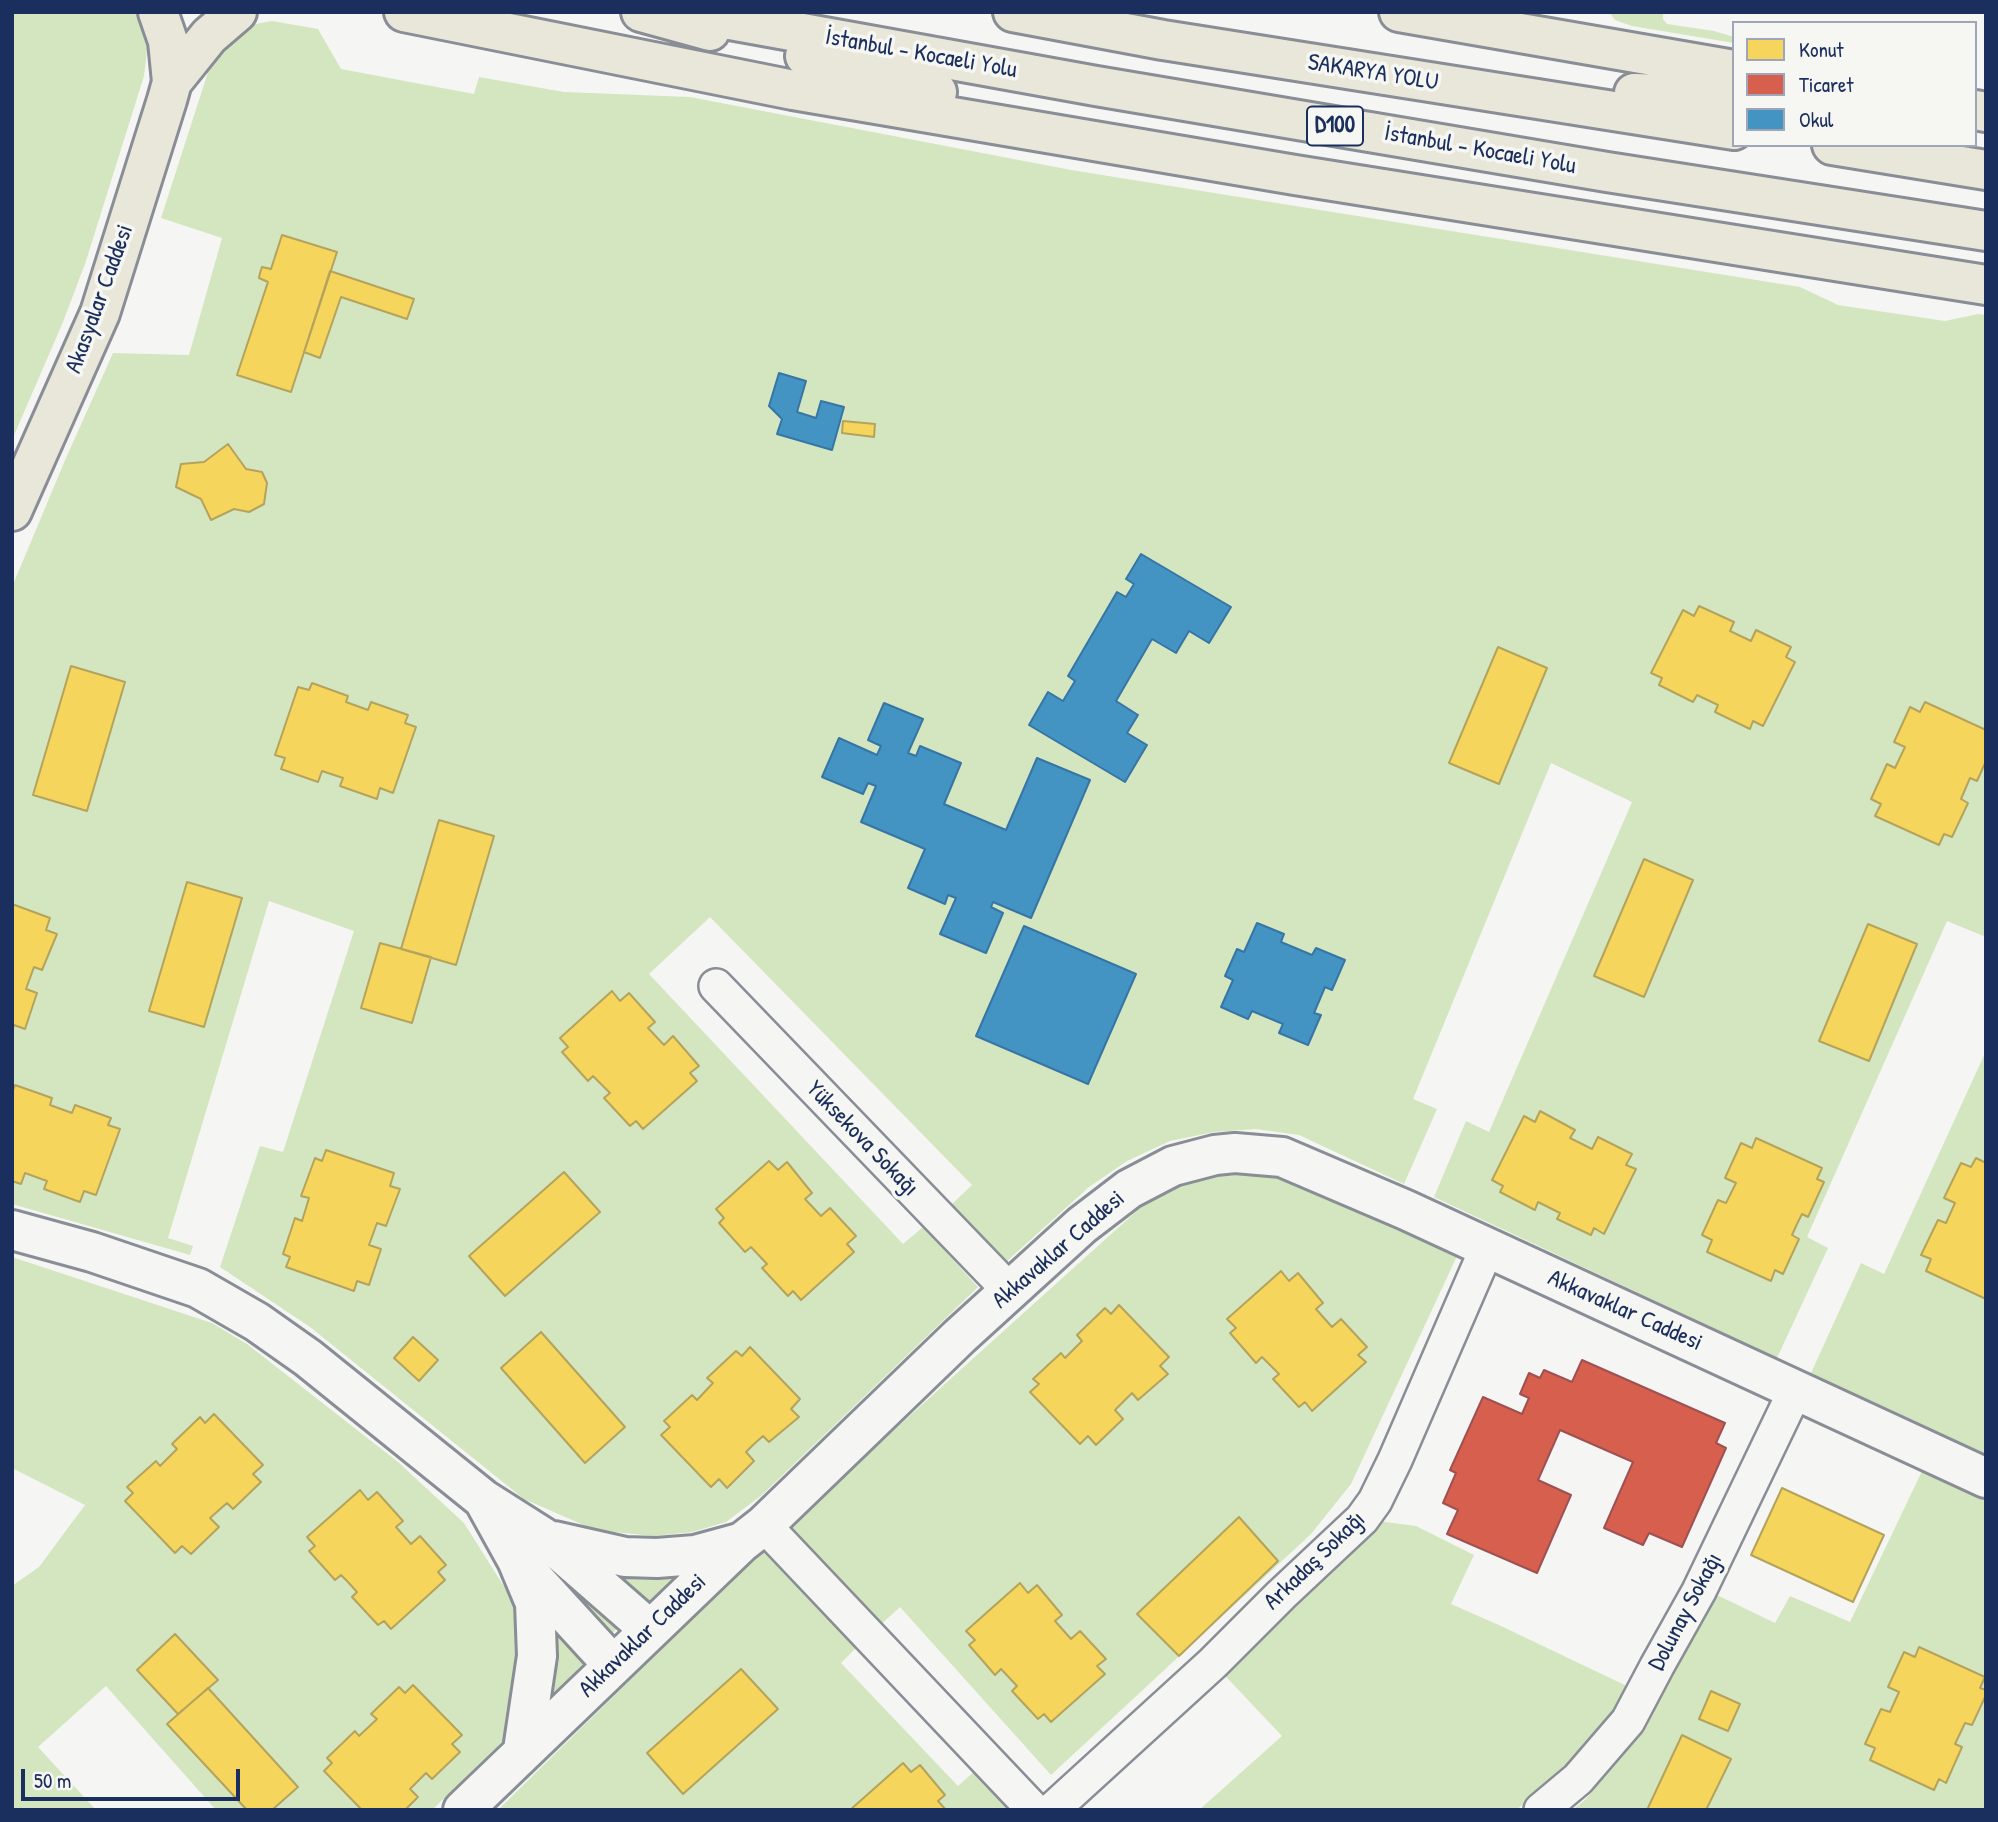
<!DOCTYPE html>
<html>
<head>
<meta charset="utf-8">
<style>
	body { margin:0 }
	#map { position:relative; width:1998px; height:1822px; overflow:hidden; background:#f5f5f3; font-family:"Patrick Hand",sans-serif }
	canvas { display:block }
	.frame { position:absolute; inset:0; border:14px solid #1b2f5e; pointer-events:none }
	.legend { position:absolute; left:1732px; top:21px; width:245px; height:126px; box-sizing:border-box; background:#f6f6f2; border:2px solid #9ea6b7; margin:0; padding:9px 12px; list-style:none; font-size:21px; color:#1b2f5e }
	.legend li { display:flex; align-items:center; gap:14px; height:35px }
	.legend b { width:35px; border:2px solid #9ea6b7 }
	.scale { position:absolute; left:21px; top:1769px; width:219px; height:32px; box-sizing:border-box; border:4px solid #1b2f5e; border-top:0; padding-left:9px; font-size:21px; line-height:24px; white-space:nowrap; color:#1b2f5e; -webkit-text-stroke:5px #f6f6f2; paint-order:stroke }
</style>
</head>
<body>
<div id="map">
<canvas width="1998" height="1822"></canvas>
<div class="frame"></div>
<ul class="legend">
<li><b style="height:19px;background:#f6d55c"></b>Konut</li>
<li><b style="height:19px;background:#d6604d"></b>Ticaret</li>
<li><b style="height:19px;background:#4393c3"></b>Okul</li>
</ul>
<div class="scale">50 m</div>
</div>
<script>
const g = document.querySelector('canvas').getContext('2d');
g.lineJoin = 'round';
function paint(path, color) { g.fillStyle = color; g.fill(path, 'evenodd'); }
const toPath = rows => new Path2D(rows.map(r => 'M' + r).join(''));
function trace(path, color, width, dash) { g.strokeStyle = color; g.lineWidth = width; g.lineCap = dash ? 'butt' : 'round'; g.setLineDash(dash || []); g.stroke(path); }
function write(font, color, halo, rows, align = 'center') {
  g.font = font + ' "Patrick Hand",sans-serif'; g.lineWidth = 7; g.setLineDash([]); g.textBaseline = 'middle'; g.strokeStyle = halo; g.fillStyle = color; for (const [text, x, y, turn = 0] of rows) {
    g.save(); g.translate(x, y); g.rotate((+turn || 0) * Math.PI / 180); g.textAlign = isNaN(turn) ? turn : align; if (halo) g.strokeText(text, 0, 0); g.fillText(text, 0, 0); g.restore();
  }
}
paint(toPath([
	[12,12,146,12,148,42,144,76,85,264,63,322,12,440],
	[1609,12,1663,12,1663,19,1667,24,1714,31,1734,37,1734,43,1632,26,1615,20],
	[272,21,318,29,341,69,474,94,479,77,564,92,690,97,1071,170,1800,287,1838,305,1945,321,1978,314,1986,315,1986,937,1947,921,1807,1237,1828,1248,1777,1358,1434,1197,1466,1121,1489,1132,1632,802,1551,763,1413,1099,1437,1109,1404,1184,1299,1135,1256,1129,1214,1132,1170,1141,1127,1161,1089,1187,1007,1261,952,1204,972,1185,710,917,649,974,903,1244,923,1227,978,1287,762,1495,726,1522,692,1532,653,1536,595,1530,524,1499,310,1327,220,1267,260,1146,283,1152,354,931,269,901,168,1238,193,1246,190,1255,12,1204,12,587,66,458,113,353,189,355,222,238,161,218,210,66,240,27],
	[1986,1051,1986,1454,1811,1373,1861,1263,1884,1274],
	[1236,1175,1281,1176,1457,1256,1351,1484,1311,1534,1051,1775,900,1607,877,1628,783,1530,1160,1190,1202,1177],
	[12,1257,212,1323,247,1344,398,1462,464,1523,515,1604,522,1654,509,1735,432,1810,216,1810,106,1686,38,1747,96,1810,12,1810,12,1586,39,1567,85,1505,12,1468],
	[1923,1469,1986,1500,1986,1810,1572,1810,1585,1800,1641,1735,1674,1670,1717,1595,1775,1623,1790,1596,1850,1622],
	[1362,1519,1416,1526,1474,1555,1451,1604,1501,1626,1631,1688,1615,1717,1567,1769,1516,1810,1199,1810,1282,1736,1213,1663],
	[531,1542,625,1621,603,1642],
	[769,1543,861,1643,841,1663,958,1786,976,1770,1013,1810,498,1810],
	[595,1567,691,1567,646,1610],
	[547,1609,590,1659,548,1704]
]), '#d3e6bf');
const homes = toPath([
	[282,235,337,252,291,392,237,375,268,282,259,278,260,273,262,267,271,269,282,235],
	[330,271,414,299,407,319,341,297,320,358,304,352,330,271],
	[843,421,875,424,874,437,842,433,843,421],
	[228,444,246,469,262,472,267,483,264,504,249,512,234,509,211,520,201,499,176,487,181,464,204,462,228,444],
	[1699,606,1734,622,1730,631,1751,641,1756,630,1791,647,1786,657,1795,662,1763,726,1753,721,1750,729,1715,712,1718,705,1697,695,1693,702,1659,685,1662,678,1651,673,1683,610,1694,616,1699,606],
	[1498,647,1547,668,1499,784,1449,763,1498,647],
	[71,666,125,682,87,811,33,795,71,666],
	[312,683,348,696,346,702,368,710,371,702,408,715,405,723,416,727,393,793,380,788,377,799,340,786,343,778,322,771,318,782,281,769,285,758,275,755,298,687,309,690,312,683],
	[1925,702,1986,730,1986,761,1977,781,1970,778,1961,799,1968,803,1952,837,1944,834,1939,845,1875,816,1881,804,1871,799,1887,764,1895,768,1905,747,1894,742,1910,707,1920,712,1925,702],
	[439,820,494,836,456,965,401,949,439,820],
	[1644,859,1693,880,1644,997,1594,976,1644,859],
	[187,882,242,898,204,1027,149,1011,187,882],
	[12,904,50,918,46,930,57,934,42,970,34,967,26,989,37,993,25,1029,14,1025,12,1030,12,904],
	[1868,924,1917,944,1869,1061,1819,1041,1868,924],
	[380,943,431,957,412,1023,361,1008,380,943],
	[612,991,620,1001,629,993,655,1022,648,1028,664,1045,673,1036,699,1066,690,1073,697,1081,643,1129,636,1121,630,1126,604,1098,610,1093,593,1076,588,1081,562,1052,568,1047,560,1038,612,991],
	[15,1085,52,1098,50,1105,72,1113,75,1105,111,1118,108,1125,120,1129,96,1195,84,1191,80,1202,44,1189,47,1181,25,1173,21,1184,12,1181,12,1093,15,1085],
	[1540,1111,1575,1130,1570,1138,1592,1149,1598,1137,1632,1154,1626,1165,1636,1169,1604,1234,1594,1228,1591,1235,1557,1219,1560,1213,1538,1202,1535,1210,1500,1192,1503,1186,1492,1180,1524,1116,1535,1122,1540,1111],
	[1756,1138,1822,1168,1817,1179,1824,1182,1808,1217,1802,1214,1797,1224,1792,1235,1799,1239,1783,1274,1775,1270,1771,1281,1707,1252,1712,1240,1702,1235,1718,1200,1726,1203,1736,1183,1725,1178,1741,1143,1752,1148,1756,1138],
	[326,1150,394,1173,390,1186,400,1189,386,1226,377,1223,369,1245,381,1249,369,1285,357,1281,354,1291,286,1267,290,1257,283,1254,295,1218,302,1221,306,1208,309,1198,301,1196,315,1158,322,1161,326,1150],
	[1976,1158,1986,1163,1986,1299,1926,1271,1931,1259,1921,1255,1938,1220,1946,1223,1955,1203,1944,1198,1961,1163,1971,1167,1976,1158],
	[769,1161,778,1170,787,1162,812,1193,805,1199,821,1216,830,1208,856,1236,847,1244,854,1252,801,1300,793,1291,788,1296,762,1268,767,1264,751,1247,745,1252,719,1223,724,1218,716,1209,769,1161],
	[564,1172,600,1212,505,1296,469,1256,564,1172],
	[1281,1271,1289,1281,1298,1273,1323,1303,1316,1309,1332,1327,1341,1319,1367,1347,1358,1355,1366,1362,1312,1411,1305,1402,1299,1407,1273,1379,1279,1374,1262,1357,1256,1363,1230,1333,1236,1328,1227,1319,1281,1271],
	[1119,1305,1169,1357,1160,1366,1168,1374,1138,1400,1132,1393,1115,1410,1123,1419,1096,1445,1088,1436,1080,1444,1030,1392,1039,1384,1033,1379,1061,1353,1065,1358,1082,1341,1077,1335,1105,1308,1111,1314,1119,1305],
	[541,1332,625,1427,585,1463,501,1368,541,1332],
	[413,1337,438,1360,419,1381,394,1358,413,1337],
	[750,1347,800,1399,791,1409,799,1417,769,1442,763,1436,754,1444,746,1452,754,1461,727,1488,719,1479,711,1487,661,1435,670,1427,664,1421,692,1395,697,1400,713,1383,707,1378,736,1351,742,1356,750,1347],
	[214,1414,263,1465,253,1474,261,1482,233,1509,227,1503,210,1518,219,1527,191,1554,182,1546,175,1553,125,1501,133,1493,127,1487,156,1461,160,1466,177,1449,172,1444,200,1417,205,1423,214,1414],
	[1782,1488,1884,1535,1853,1602,1751,1555,1782,1488],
	[360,1490,368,1500,377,1492,403,1521,396,1527,411,1544,420,1536,446,1565,438,1572,445,1580,391,1629,384,1621,378,1625,352,1597,357,1592,348,1582,341,1575,335,1580,309,1551,315,1546,307,1537,360,1490],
	[1239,1517,1278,1561,1179,1656,1137,1614,1239,1517],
	[1020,1583,1028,1593,1037,1585,1062,1615,1055,1621,1071,1639,1080,1631,1106,1659,1097,1666,1105,1674,1051,1722,1044,1714,1038,1719,1012,1691,1017,1686,1001,1669,995,1675,969,1645,975,1640,966,1631,1020,1583],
	[175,1634,218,1680,178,1714,137,1670,175,1634],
	[1919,1647,1985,1677,1980,1688,1986,1690,1986,1695,1972,1725,1965,1723,1955,1744,1962,1747,1946,1783,1939,1779,1934,1790,1870,1760,1875,1748,1865,1744,1881,1709,1890,1712,1899,1692,1888,1687,1904,1652,1915,1657,1919,1647],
	[741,1669,778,1709,683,1794,647,1753,741,1669],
	[413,1685,462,1735,452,1744,460,1752,432,1779,426,1773,410,1789,418,1797,405,1810,362,1810,324,1771,332,1763,327,1758,355,1731,359,1736,377,1719,371,1714,399,1687,405,1693,413,1685],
	[208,1688,298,1787,272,1810,247,1810,167,1724,208,1688],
	[1711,1691,1740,1704,1728,1731,1699,1719,1711,1691],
	[1682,1735,1731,1759,1706,1810,1647,1810,1682,1735],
	[903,1763,911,1772,920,1765,945,1795,938,1801,946,1810,850,1810,903,1763]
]);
paint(homes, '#f6d55c');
trace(homes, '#b4a35d', 2);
const shops = toPath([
	[1582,1360,1725,1423,1716,1443,1726,1448,1682,1547,1649,1533,1643,1545,1604,1528,1633,1462,1560,1430,1538,1480,1571,1495,1537,1573,1447,1534,1458,1510,1443,1503,1456,1473,1450,1470,1483,1397,1522,1414,1529,1398,1520,1394,1529,1373,1540,1378,1544,1370,1572,1382,1582,1360]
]);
paint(shops, '#d6604d');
trace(shops, '#9e5152', 2);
const schools = toPath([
	[779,373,806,381,797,412,816,418,821,401,844,407,832,450,777,434,782,419,769,406,779,373],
	[1141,554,1231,607,1209,643,1189,631,1176,653,1152,639,1116,701,1138,715,1127,733,1147,745,1125,782,1029,725,1048,692,1063,701,1075,681,1068,676,1117,592,1126,597,1134,584,1126,579,1141,554],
	[884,703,923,719,908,753,916,756,920,746,961,763,944,804,1006,830,1037,758,1090,780,1031,918,993,902,991,907,1003,913,986,953,940,934,956,898,948,895,945,904,908,888,925,849,861,822,876,786,868,783,863,794,822,777,839,738,877,755,881,746,868,740,884,703],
	[1257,923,1284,934,1281,942,1312,955,1316,948,1345,960,1332,990,1325,987,1314,1013,1321,1015,1308,1045,1279,1033,1283,1024,1252,1011,1248,1019,1221,1007,1233,980,1225,976,1237,949,1244,952,1257,923],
	[1024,926,1136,974,1088,1084,976,1036,1024,926]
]);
paint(schools, '#4393c3');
trace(schools, '#3775a5', 2);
const street = toPath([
	[716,986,1010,1291],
	[764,1525,1034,1810],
	[1052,1810,1213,1663,1281,1595,1362,1519,1375,1501,1395,1460,1487,1248],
	[1541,1810,1578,1779,1628,1721,1657,1666,1699,1591,1796,1389]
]);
const secondary = toPath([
	[12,1230,92,1252,198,1288,257,1322,308,1358,483,1499,546,1539,649,1629],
	[486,1504,517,1560,535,1603,537,1656,523,1750],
	[554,1541,625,1557,657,1558,695,1555,739,1543],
	[527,1571,613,1665],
	[463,1810,741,1543,764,1525,960,1336,1082,1225,1129,1189,1173,1166,1215,1155,1235,1153,1282,1157,1406,1210,1986,1478]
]);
const primary = toPath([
	[172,82,209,36,237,12],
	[12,511,100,313,167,100,172,82,168,41,158,12]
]);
const highway = toPath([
	[404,12,793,90,1295,175,1986,285],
	[641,12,710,31],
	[686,12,1096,86,1607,172,1986,231],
	[1013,12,1163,40,1734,130],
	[1399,12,1734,70],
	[805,56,937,92],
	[1634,93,1734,97],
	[1975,110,1986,112],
	[1832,145,1986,170]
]);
trace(street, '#898d95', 38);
trace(secondary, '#898d95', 44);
trace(primary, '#898d95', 44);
trace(highway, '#898d95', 44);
trace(street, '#f5f5f3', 33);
trace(secondary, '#f5f5f3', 38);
trace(primary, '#e9e7da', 38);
trace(highway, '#e9e7da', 38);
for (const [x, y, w] of [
	[1335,126,56]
]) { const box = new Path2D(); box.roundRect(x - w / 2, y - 19.5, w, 39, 5); g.fillStyle = '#f6f6f2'; g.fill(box); trace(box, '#1b2f5e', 2); }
write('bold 23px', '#1b2f5e', null, [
	["D100",1335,126]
]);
write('24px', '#1b2f5e', '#f6f6f2', [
	["İstanbul - Kocaeli Yolu",921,54,10],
	["SAKARYA YOLU",1373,73,9],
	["İstanbul - Kocaeli Yolu",1480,150,10],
	["Akasyalar Caddesi",100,299,-70],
	["Yüksekova Sokağı",862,1139,46],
	["Akkavaklar Caddesi",1059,1250,-41],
	["Akkavaklar Caddesi",1625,1311,24],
	["Arkadaş Sokağı",1315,1561,-44],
	["Dolunay Sokağı",1686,1612,-62],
	["Akkavaklar Caddesi",643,1636,-44]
]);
</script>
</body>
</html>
